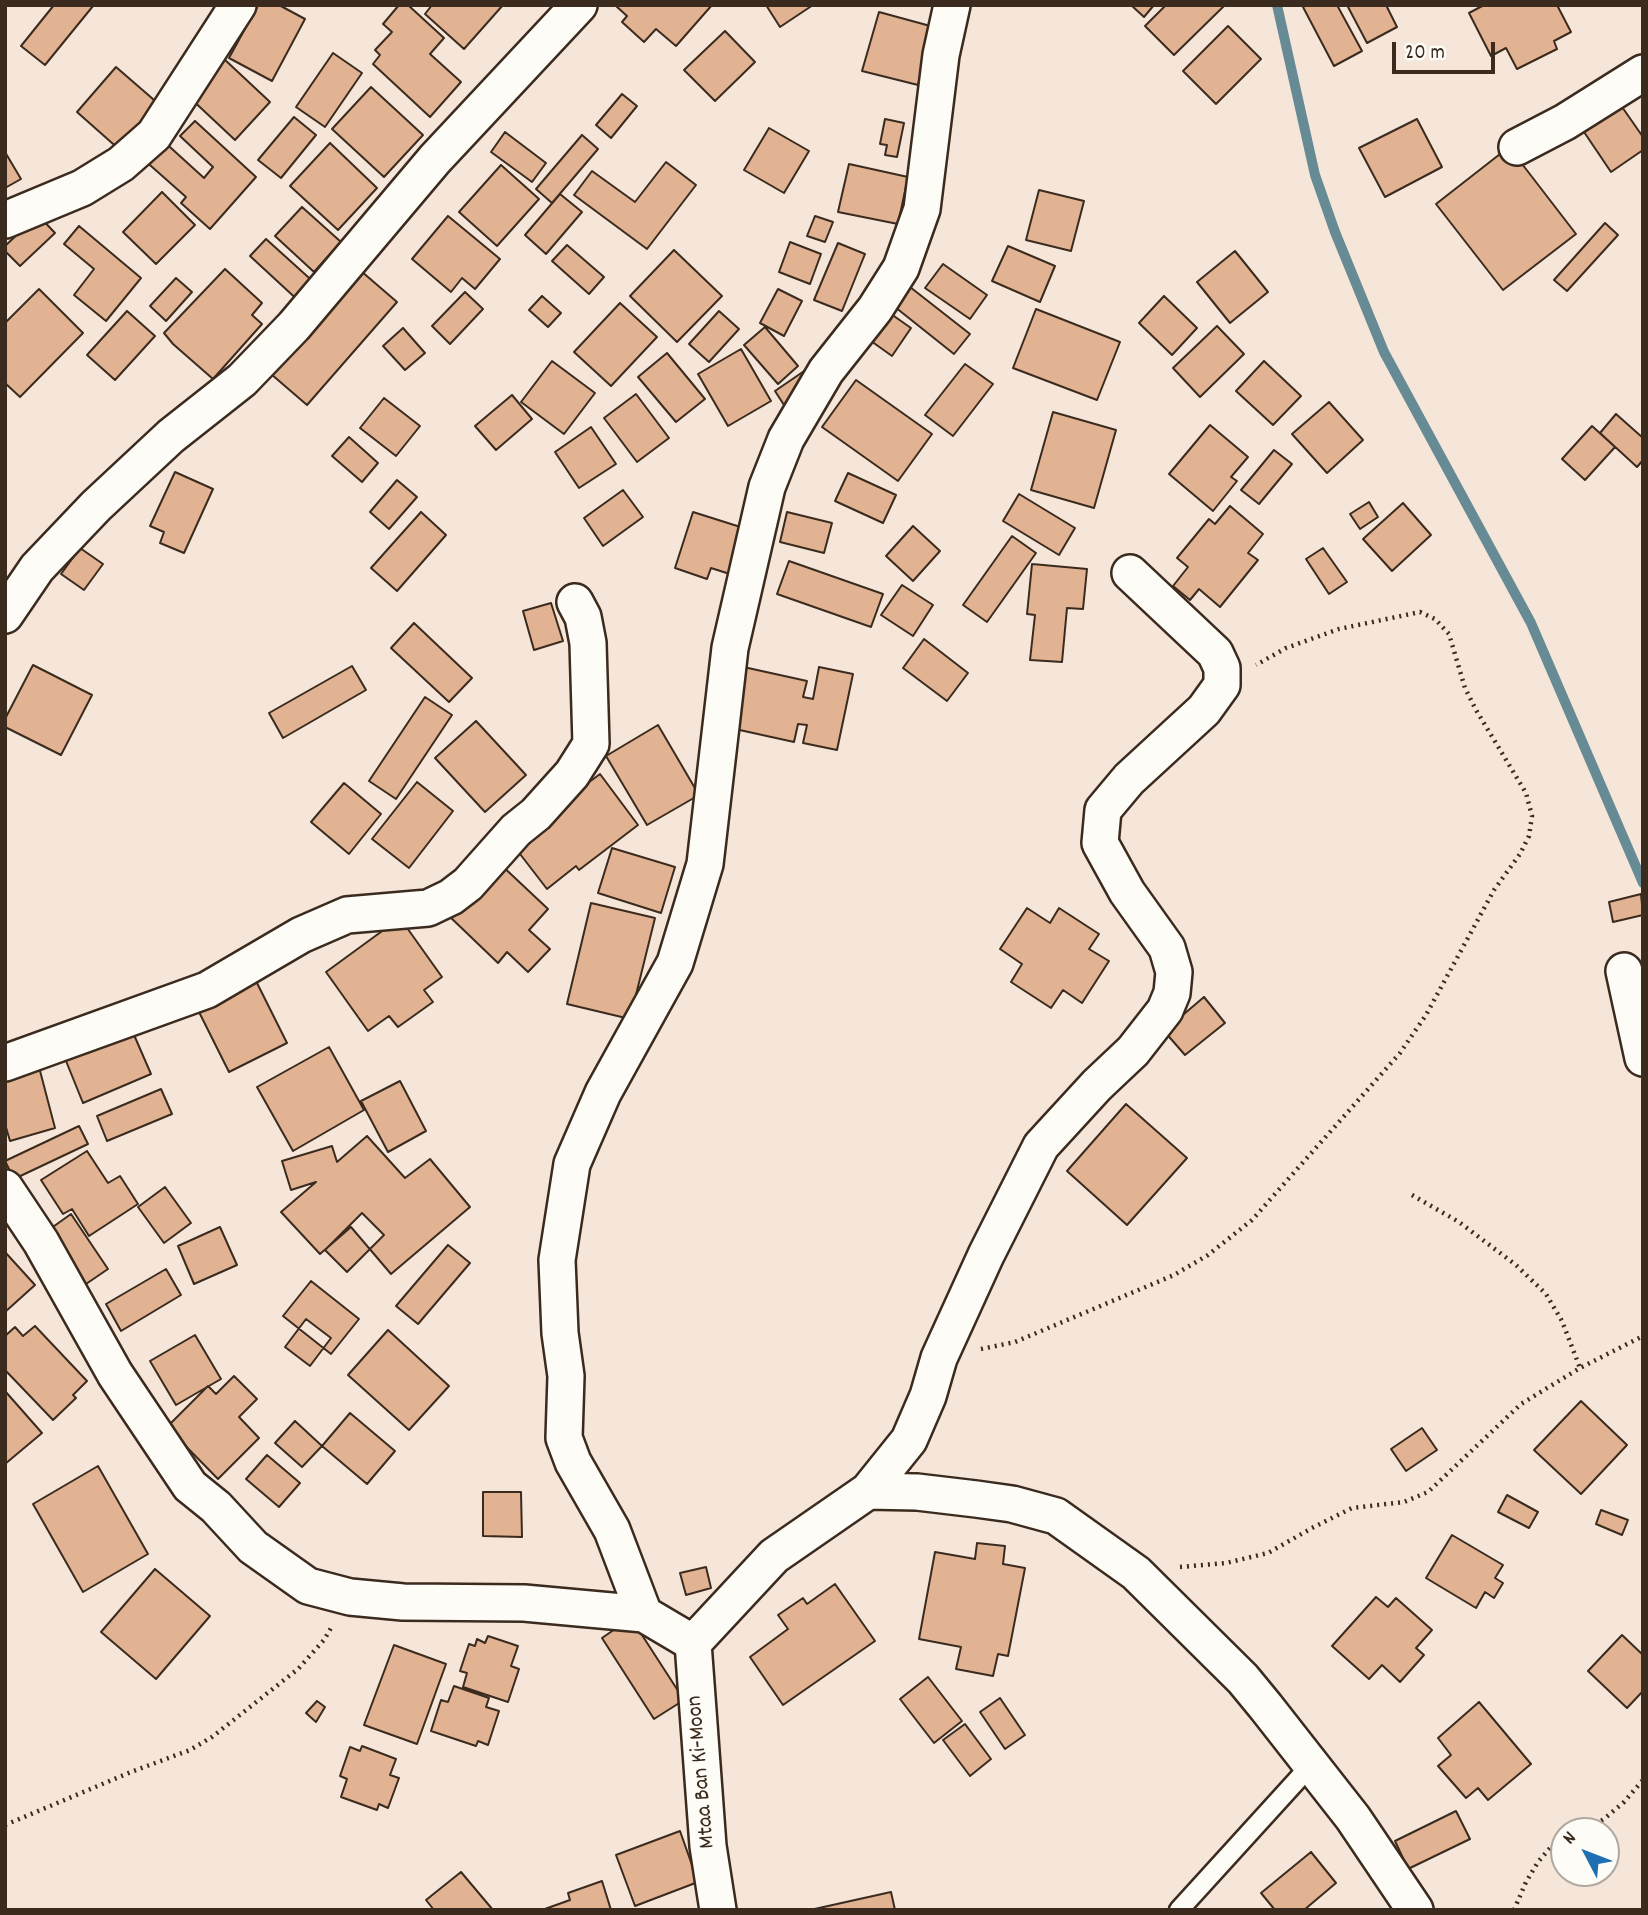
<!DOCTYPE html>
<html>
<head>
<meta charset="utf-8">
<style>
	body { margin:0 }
	#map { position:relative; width:1648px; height:1915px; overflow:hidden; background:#f5e6d9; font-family:Dekko,sans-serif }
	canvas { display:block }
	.frame { position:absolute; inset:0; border:7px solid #3b2a1e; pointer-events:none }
	.north { position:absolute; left:1550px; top:1817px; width:70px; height:70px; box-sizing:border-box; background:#fdfcf7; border:2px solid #afa8a0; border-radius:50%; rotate:312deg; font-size:19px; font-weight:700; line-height:28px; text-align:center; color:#3b2a1e }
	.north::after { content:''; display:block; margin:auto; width:24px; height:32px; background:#1f6fb2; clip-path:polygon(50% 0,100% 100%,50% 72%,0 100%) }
	.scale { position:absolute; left:1392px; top:42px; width:103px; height:32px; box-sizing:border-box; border:4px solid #3b2a1e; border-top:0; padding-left:9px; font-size:21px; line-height:24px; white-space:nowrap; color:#3b2a1e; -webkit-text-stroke:5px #fdfcf7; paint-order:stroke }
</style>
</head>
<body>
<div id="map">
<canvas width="1648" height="1915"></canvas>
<div class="frame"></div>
<div class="north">N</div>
<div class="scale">20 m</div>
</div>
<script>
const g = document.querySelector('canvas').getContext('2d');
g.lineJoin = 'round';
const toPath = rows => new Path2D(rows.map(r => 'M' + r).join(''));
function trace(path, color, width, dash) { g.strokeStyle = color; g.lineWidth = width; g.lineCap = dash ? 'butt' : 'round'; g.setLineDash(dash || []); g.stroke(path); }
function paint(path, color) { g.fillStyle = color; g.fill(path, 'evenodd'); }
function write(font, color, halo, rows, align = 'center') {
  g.font = font + ' Dekko,sans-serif'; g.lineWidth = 5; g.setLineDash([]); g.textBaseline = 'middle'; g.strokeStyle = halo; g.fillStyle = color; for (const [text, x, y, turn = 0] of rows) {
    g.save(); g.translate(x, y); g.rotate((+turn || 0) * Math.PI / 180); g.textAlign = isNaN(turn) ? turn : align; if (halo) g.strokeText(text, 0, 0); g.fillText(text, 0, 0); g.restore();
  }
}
trace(toPath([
	[1277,5,1315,175,1335,232,1384,352,1531,623,1643,883]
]), '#678b95', 10);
const building = toPath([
	[54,5,93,6,45,65,21,46,54,5],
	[258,5,279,5,305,19,272,81,229,58,258,5],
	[399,5,408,5,444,38,430,54,461,82,430,117,373,64,380,55,375,50,392,32,383,24,399,5],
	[432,5,503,5,464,49,425,14,432,5],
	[712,5,676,46,656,29,644,42,622,22,627,16,616,6,712,5],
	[766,5,813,5,780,27,766,5],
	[1131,5,1154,5,1144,17,1131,5],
	[1166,5,1224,5,1224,6,1174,55,1145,26,1166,5],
	[1307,5,1337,5,1362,51,1334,66,1303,7,1307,5],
	[1347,5,1386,5,1397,27,1367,43,1347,5],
	[1484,5,1557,5,1571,32,1554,41,1557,49,1517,69,1506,48,1491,56,1469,13,1484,5],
	[879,12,934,27,918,85,862,71,879,12],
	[1228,26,1261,59,1216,104,1183,71,1228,26],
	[725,31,755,62,715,101,684,70,725,31],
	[333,53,362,73,325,127,296,107,333,53],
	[223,58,270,102,235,140,187,95,223,58],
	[116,67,161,106,121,151,77,112,116,67],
	[371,87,423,135,384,177,332,129,371,87],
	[622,94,637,106,611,138,596,125,622,94],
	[1620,104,1643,137,1643,150,1611,172,1582,129,1620,104],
	[294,117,316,135,281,178,258,160,294,117],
	[885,119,904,123,897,157,885,155,887,145,880,144,885,119],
	[1417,119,1442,167,1385,197,1359,148,1417,119],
	[195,121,256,177,210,229,181,203,186,197,142,158,160,138,204,178,213,167,180,136,195,121],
	[769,128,809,151,784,193,744,170,769,128],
	[505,132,546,163,532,182,491,152,505,132],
	[582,135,598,149,552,203,536,189,582,135],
	[330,143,377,188,338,230,290,186,330,143],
	[1509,147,1576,234,1503,290,1436,204,1509,147],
	[5,152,21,179,5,188,5,152],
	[666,162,696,185,647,249,574,195,592,171,635,202,666,162],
	[849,164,908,177,898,224,838,212,849,164],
	[501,165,539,199,497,246,459,212,501,165],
	[1039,190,1084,201,1071,251,1026,240,1039,190],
	[162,192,195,225,156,264,123,232,162,192],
	[560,194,582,212,546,254,525,235,560,194],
	[302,207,341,242,314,272,275,236,302,207],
	[38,215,55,233,20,266,5,251,5,246,38,215],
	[448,216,500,259,475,289,462,278,451,292,412,259,448,216],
	[815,216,833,222,825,242,807,236,815,216],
	[1605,223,1618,235,1567,291,1554,280,1605,223],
	[79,226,141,278,106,321,74,295,94,269,64,244,79,226],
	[266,239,318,286,302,304,250,256,266,239],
	[790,242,821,254,810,284,779,272,790,242],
	[838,243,865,254,842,311,814,300,838,243],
	[567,245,604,277,589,294,552,261,567,245],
	[1008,246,1055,266,1040,302,992,281,1008,246],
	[674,250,722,296,677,342,630,296,674,250],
	[1235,251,1268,292,1230,323,1197,282,1235,251],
	[943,264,987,295,970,319,925,288,943,264],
	[225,269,262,303,252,315,262,324,213,379,173,344,164,333,225,269],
	[361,271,397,302,307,405,271,374,361,271],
	[176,278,192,292,166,321,150,306,176,278],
	[910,287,970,334,954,354,895,307,910,287],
	[39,289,83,333,20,397,5,383,5,323,39,289],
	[778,289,802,301,784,336,760,323,778,289],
	[465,292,483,309,450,344,432,326,465,292],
	[542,296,561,313,548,327,529,310,542,296],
	[1164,296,1197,328,1172,355,1139,323,1164,296],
	[620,303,657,337,611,386,574,352,620,303],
	[1036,309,1120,342,1097,400,1013,368,1036,309],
	[127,311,155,336,115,380,87,355,127,311],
	[719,311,739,329,709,362,689,344,719,311],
	[891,314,911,328,892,356,871,341,891,314],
	[1217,326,1244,354,1200,397,1173,368,1217,326],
	[765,327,798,366,778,384,744,345,765,327],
	[403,328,425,353,405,370,383,346,403,328],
	[741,349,771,401,728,426,698,374,741,349],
	[667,353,705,399,676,422,638,377,667,353],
	[552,361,595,393,564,434,521,402,552,361],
	[1264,361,1301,396,1273,425,1236,391,1264,361],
	[965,364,993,384,953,436,925,415,965,364],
	[810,367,819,381,784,405,775,391,810,367],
	[856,380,932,434,898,481,822,427,856,380],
	[636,394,669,438,637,462,604,418,636,394],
	[512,395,532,419,496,450,475,426,512,395],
	[384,398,420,426,396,456,360,428,384,398],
	[1329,402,1363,440,1327,473,1292,434,1329,402],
	[1053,412,1116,430,1094,508,1031,490,1053,412],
	[1616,414,1643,438,1643,460,1637,467,1600,433,1616,414],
	[1210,425,1248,457,1231,477,1237,481,1213,511,1169,474,1210,425],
	[1592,426,1615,447,1585,480,1562,459,1592,426],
	[591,427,616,464,579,488,555,452,591,427],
	[349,437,378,463,362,482,332,456,349,437],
	[1274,450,1292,464,1259,504,1241,490,1274,450],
	[175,472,213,489,184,553,160,543,164,532,150,526,175,472],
	[848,473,896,495,883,523,835,501,848,473],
	[397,480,417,497,389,529,370,512,397,480],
	[623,490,643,517,603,546,584,518,623,490],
	[1019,494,1075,528,1059,555,1003,521,1019,494],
	[1369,502,1378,517,1360,529,1350,514,1369,502],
	[1403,503,1431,535,1392,571,1363,539,1403,503],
	[1230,506,1263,534,1248,553,1258,560,1220,607,1199,589,1190,600,1173,586,1188,567,1177,558,1209,519,1215,524,1230,506],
	[421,512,446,535,397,591,371,568,421,512],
	[693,512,750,530,736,576,711,568,707,579,675,568,693,512],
	[787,512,832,523,824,553,780,542,787,512],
	[913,526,940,551,913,581,886,556,913,526],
	[1012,536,1036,553,987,622,963,605,1012,536],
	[80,548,103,564,84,590,61,574,80,548],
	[1323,548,1347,582,1329,594,1306,559,1323,548],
	[789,561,883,594,871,627,777,594,789,561],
	[1032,564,1087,569,1083,609,1067,608,1062,662,1030,660,1035,615,1027,614,1032,564],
	[902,585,933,605,913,636,881,615,902,585],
	[551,603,563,641,534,650,523,611,551,603],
	[414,623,472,678,449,702,391,648,414,623],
	[924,639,968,673,947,701,903,668,924,639],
	[33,665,92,695,61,755,5,727,5,719,33,665],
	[352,666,366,690,283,738,269,713,352,666],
	[739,666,807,681,803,697,813,699,819,667,853,674,837,750,803,743,807,725,798,724,794,742,726,727,739,666],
	[425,697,452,715,396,799,369,781,425,697],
	[476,721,526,775,485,812,435,758,476,721],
	[658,725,699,795,647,825,606,756,658,725],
	[600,774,638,825,579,870,576,866,547,889,510,841,600,774],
	[417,782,453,811,409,868,372,839,417,782],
	[344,783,381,814,349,854,311,822,344,783],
	[612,848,675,867,661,913,598,893,612,848],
	[498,862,548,909,529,930,550,949,528,972,507,952,498,963,448,915,498,862],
	[1641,894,1643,915,1613,922,1609,902,1641,894],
	[591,903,655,918,630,1019,567,1004,591,903],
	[1027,908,1050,923,1059,908,1099,934,1089,949,1109,961,1082,1003,1063,990,1051,1008,1011,982,1022,964,1000,949,1027,908],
	[400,918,442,977,424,990,433,1002,398,1027,389,1016,368,1031,326,972,400,918],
	[255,979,287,1043,229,1072,197,1008,255,979],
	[1204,997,1225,1023,1185,1055,1164,1031,1204,997],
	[131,1028,151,1074,83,1103,64,1056,131,1028],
	[329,1047,364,1110,293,1151,257,1087,329,1047],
	[39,1067,55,1128,10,1141,5,1124,5,1077,39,1067],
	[400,1081,426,1131,388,1152,361,1101,400,1081],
	[161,1089,172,1114,107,1141,97,1116,161,1089],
	[1126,1104,1187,1158,1127,1225,1067,1171,1126,1104],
	[79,1126,88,1144,14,1179,5,1161,79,1126],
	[367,1136,405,1178,430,1159,470,1207,391,1274,351,1227,320,1254,281,1212,316,1182,291,1190,282,1161,332,1146,337,1162,367,1136],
	[87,1151,108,1183,120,1176,138,1204,89,1236,72,1209,63,1214,41,1180,87,1151],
	[165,1187,191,1223,164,1243,138,1207,165,1187],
	[362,1213,384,1235,347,1272,325,1250,362,1213],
	[71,1214,108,1269,86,1284,50,1229,71,1214],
	[220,1227,237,1265,194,1284,178,1246,220,1227],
	[448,1245,470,1263,418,1324,396,1306,448,1245],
	[5,1252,35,1285,5,1312,5,1252],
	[166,1269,181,1295,121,1331,106,1304,166,1269],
	[311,1281,359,1319,331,1354,283,1316,311,1281],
	[306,1319,331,1338,310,1366,285,1347,306,1319],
	[35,1326,87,1381,73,1395,76,1398,53,1420,5,1370,5,1336,15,1327,23,1336,35,1326],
	[388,1330,449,1386,409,1430,348,1375,388,1330],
	[195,1335,221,1379,176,1405,150,1361,195,1335],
	[234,1376,257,1399,239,1417,259,1438,218,1479,167,1427,208,1386,216,1394,234,1376],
	[5,1391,42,1433,5,1464,5,1391],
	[1581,1401,1627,1445,1581,1494,1534,1450,1581,1401],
	[350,1413,395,1451,367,1484,322,1446,350,1413],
	[295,1421,322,1446,302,1467,275,1443,295,1421],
	[1422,1428,1437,1450,1406,1471,1391,1449,1422,1428],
	[267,1455,300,1483,279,1507,246,1479,267,1455],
	[98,1466,148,1554,83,1592,33,1504,98,1466],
	[483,1492,521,1492,522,1537,483,1536,483,1492],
	[1507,1495,1538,1512,1529,1528,1498,1512,1507,1495],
	[1601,1510,1628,1520,1622,1535,1596,1524,1601,1510],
	[1452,1535,1503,1565,1495,1578,1503,1583,1494,1598,1485,1592,1476,1608,1426,1578,1452,1535],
	[977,1543,1005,1546,1003,1564,1025,1568,1008,1656,998,1654,993,1676,956,1669,961,1647,919,1639,935,1552,975,1559,977,1543],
	[706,1567,711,1588,686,1595,680,1573,706,1567],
	[155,1569,210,1616,156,1679,101,1632,155,1569],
	[835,1584,875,1641,783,1705,750,1657,788,1629,778,1615,803,1598,807,1604,835,1584],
	[1376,1597,1388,1607,1396,1598,1432,1630,1416,1648,1424,1655,1400,1682,1382,1665,1369,1679,1332,1646,1376,1597],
	[631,1618,684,1700,654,1719,602,1638,631,1618],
	[1622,1635,1643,1655,1643,1691,1627,1708,1588,1671,1622,1635],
	[488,1636,518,1646,511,1666,519,1669,508,1702,463,1687,467,1673,460,1671,469,1644,475,1646,477,1639,485,1643,488,1636],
	[394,1645,446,1664,417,1744,364,1725,394,1645],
	[928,1677,962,1721,934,1743,900,1699,928,1677],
	[454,1686,489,1698,486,1707,499,1711,488,1745,478,1741,476,1746,431,1731,441,1700,448,1702,454,1686],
	[1000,1698,1025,1735,1005,1749,980,1712,1000,1698],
	[317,1701,325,1707,316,1722,306,1713,317,1701],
	[1479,1702,1531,1764,1488,1800,1478,1788,1466,1798,1438,1766,1451,1755,1438,1738,1479,1702],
	[965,1724,991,1759,970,1776,943,1740,965,1724],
	[362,1746,396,1759,390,1775,399,1778,388,1808,379,1804,377,1810,341,1797,347,1779,340,1776,350,1747,360,1751,362,1746],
	[1456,1811,1470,1839,1408,1869,1395,1841,1456,1811],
	[680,1831,698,1882,635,1906,616,1855,680,1831],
	[1311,1852,1336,1883,1304,1910,1275,1910,1261,1893,1311,1852],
	[461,1872,493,1910,434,1910,426,1900,461,1872],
	[602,1881,611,1910,542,1910,570,1900,568,1893,602,1881],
	[891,1892,895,1910,810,1910,891,1892]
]);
paint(building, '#e1b392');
trace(building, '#3b2a1e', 2);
const service = toPath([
	[1179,1910,1310,1766]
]);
const minor = toPath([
	[1517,147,1565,122,1643,73],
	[5,220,82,188,121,164,154,135,238,5],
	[5,615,37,568,96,506,171,436,242,380,294,326,435,159,579,5],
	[1624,971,1643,1058],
	[5,1063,207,990,301,935,347,915,428,908,451,897,468,884,516,830,536,814,572,774,591,744,588,643,583,617,575,602],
	[5,1188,41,1242,115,1374,190,1486,216,1507,253,1547,308,1586,350,1597,403,1602,524,1603,644,1614,693,1643,708,1846,718,1910],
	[868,1491,917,1492,976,1499,1012,1504,1056,1516,1136,1573,1243,1679,1266,1707,1353,1818,1415,1910],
	[644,1614,612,1530,573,1462,564,1438,566,1376,560,1333,557,1260,572,1164,603,1093,675,963,705,864,730,648,767,487,786,439,826,371,875,309,901,268,922,209,941,55,952,5],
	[693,1643,774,1556,868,1491,909,1440,928,1396,939,1358,986,1255,1041,1146,1097,1085,1133,1051,1165,1010,1172,993,1174,972,1167,948,1127,892,1100,843,1103,810,1129,779,1204,710,1222,685,1222,668,1215,653,1130,573]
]);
trace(service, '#3b2a1e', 23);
trace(minor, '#3b2a1e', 40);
trace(toPath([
	[1412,1195,1459,1222,1516,1265,1546,1294,1562,1321,1580,1368],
	[981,1349,1015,1342,1174,1275,1208,1255,1252,1220,1400,1053,1426,1015,1494,890,1520,854,1529,836,1532,816,1526,793,1476,710,1465,688,1449,634,1435,619,1420,612,1339,629,1286,648,1256,665],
	[1180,1567,1226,1563,1268,1553,1312,1528,1352,1508,1404,1502,1428,1492,1521,1404,1580,1368,1643,1336],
	[5,1825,131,1772,190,1750,212,1737,298,1669,324,1640,331,1628],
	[1583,1831,1604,1819,1624,1802,1643,1780],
	[1514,1910,1526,1882,1538,1862,1550,1848,1564,1841]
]), '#3b2a1e', 4.5, [2, 5]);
trace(service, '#fdfcf7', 18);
trace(minor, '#fdfcf7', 35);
write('23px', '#3b2a1e', '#fdfcf7', [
	["Mtaa Ban Ki-Moon",703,1772,-95]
]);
</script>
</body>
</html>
